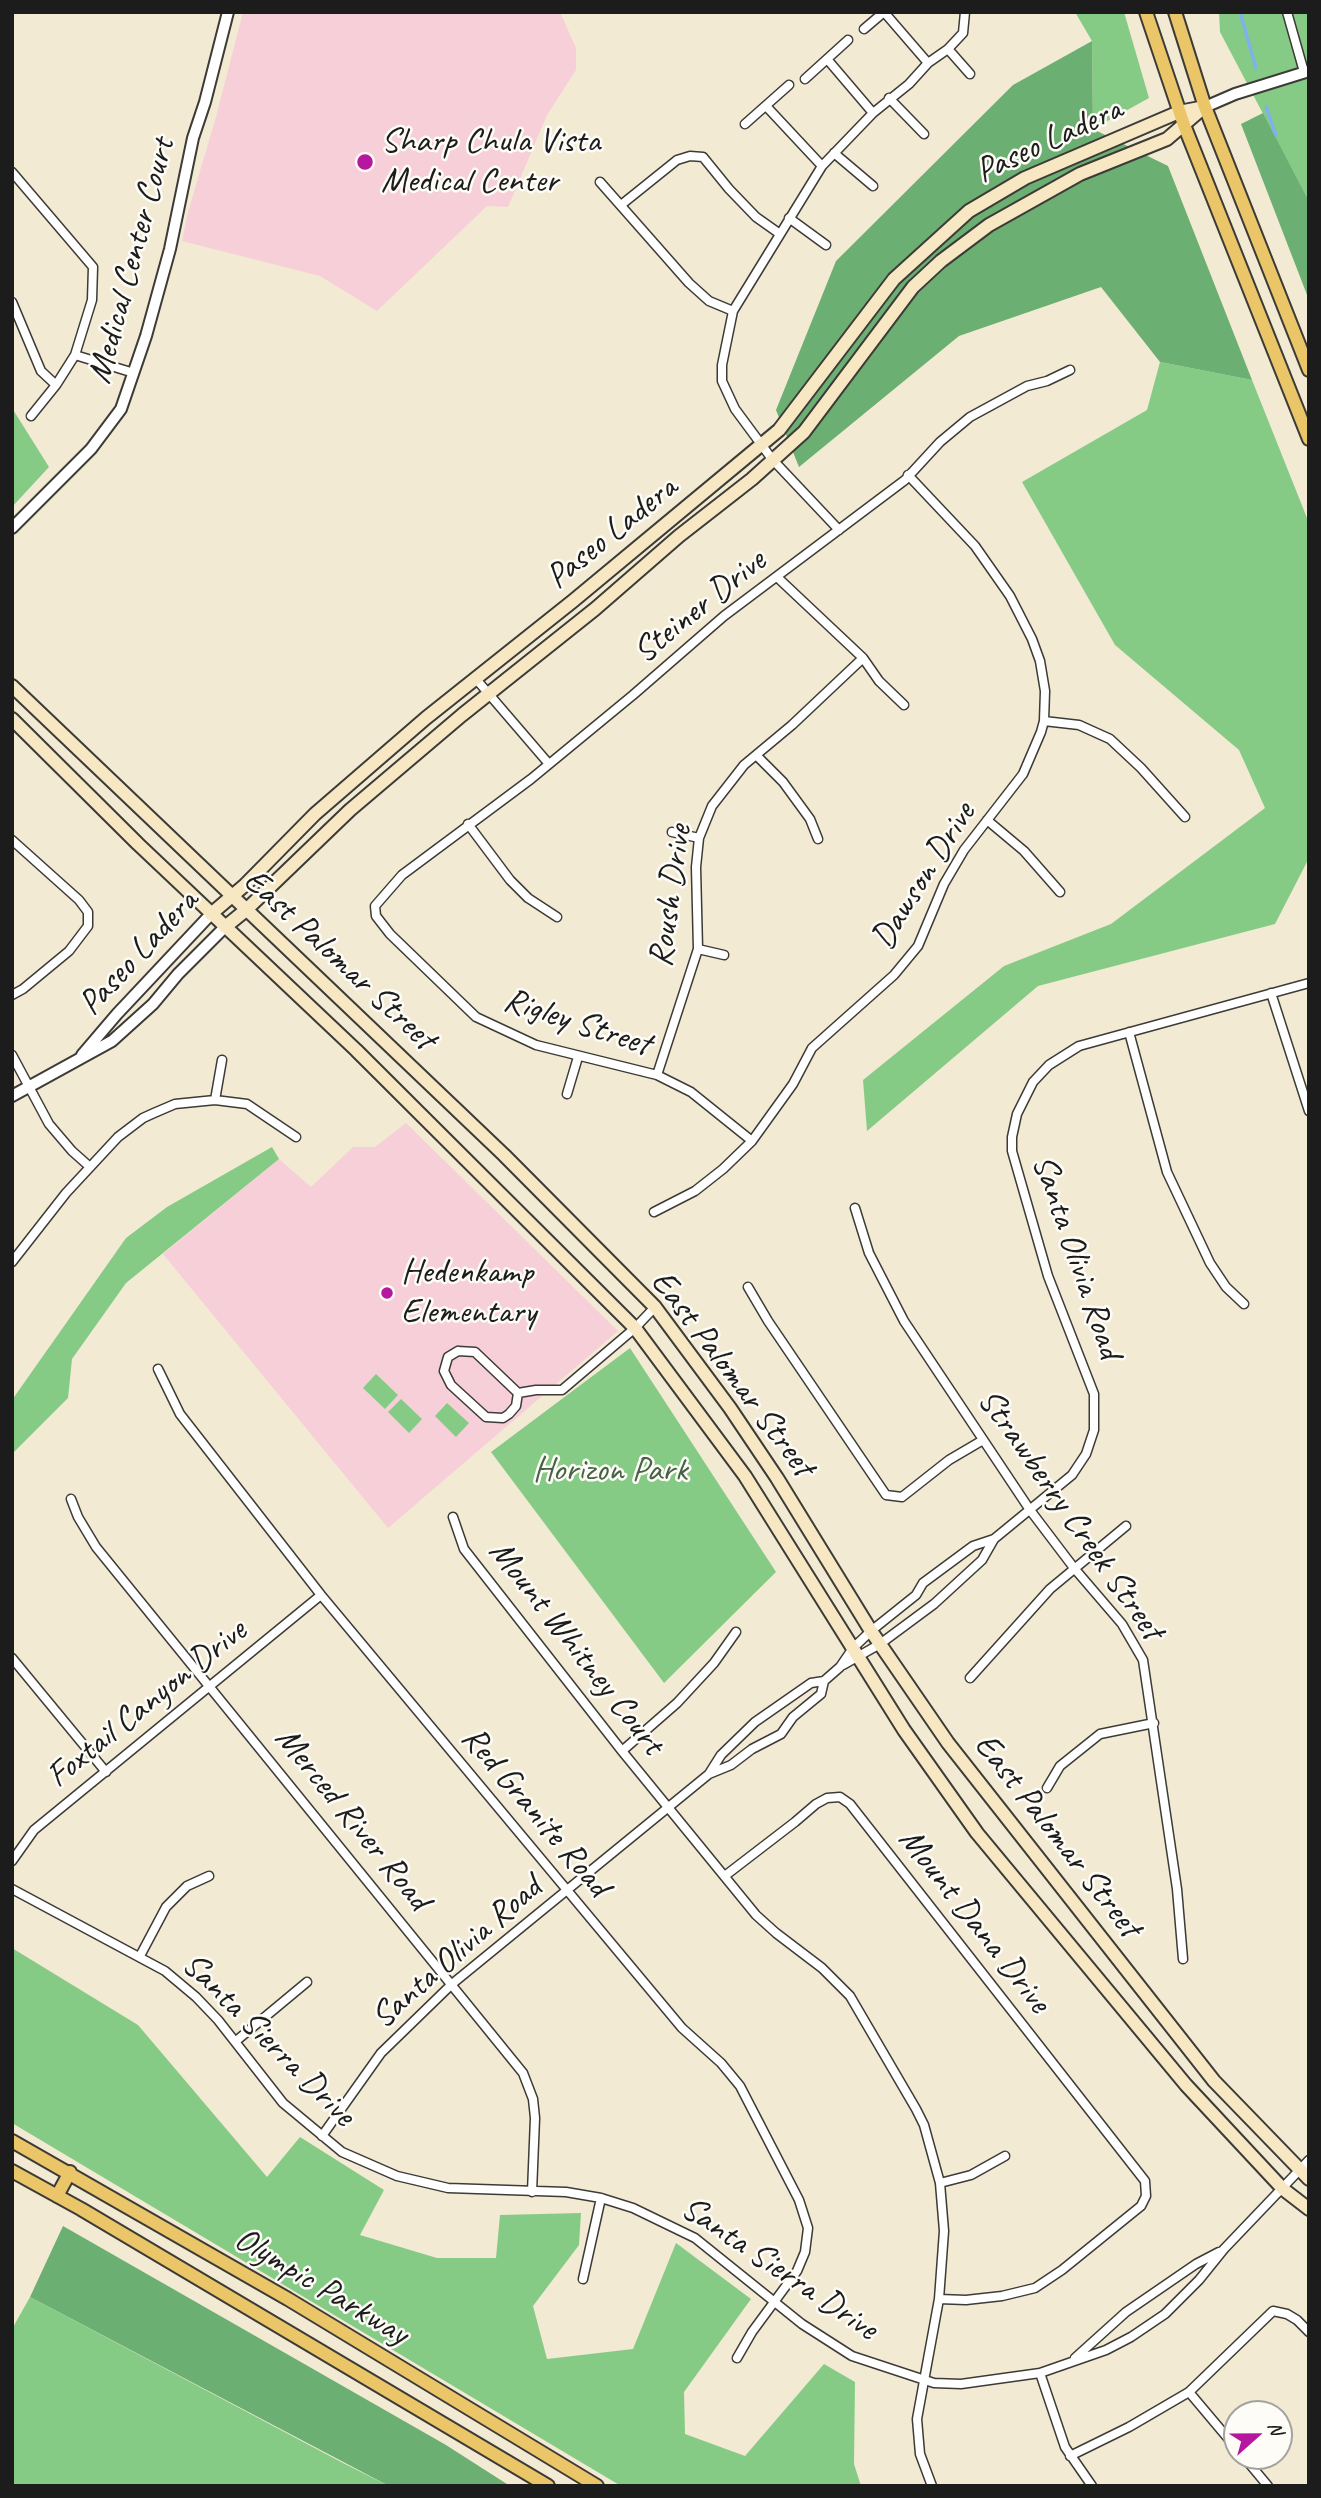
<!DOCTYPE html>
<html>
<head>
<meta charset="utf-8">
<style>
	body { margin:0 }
	#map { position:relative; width:1321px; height:2498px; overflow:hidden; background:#f3ead3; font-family:Caveat,sans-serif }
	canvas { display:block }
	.frame { position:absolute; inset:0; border:14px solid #1c1c1c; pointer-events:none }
	.north { position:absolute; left:1223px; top:2400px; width:70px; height:70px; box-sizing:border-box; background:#fdfcf7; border:2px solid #a3a29f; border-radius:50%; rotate:69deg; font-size:19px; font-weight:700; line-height:28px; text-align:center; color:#1c1c1c }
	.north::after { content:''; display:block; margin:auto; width:24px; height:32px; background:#b5179e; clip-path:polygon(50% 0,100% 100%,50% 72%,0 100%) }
</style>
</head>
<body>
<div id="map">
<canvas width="1321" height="2498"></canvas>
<div class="frame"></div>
<div class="north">N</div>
</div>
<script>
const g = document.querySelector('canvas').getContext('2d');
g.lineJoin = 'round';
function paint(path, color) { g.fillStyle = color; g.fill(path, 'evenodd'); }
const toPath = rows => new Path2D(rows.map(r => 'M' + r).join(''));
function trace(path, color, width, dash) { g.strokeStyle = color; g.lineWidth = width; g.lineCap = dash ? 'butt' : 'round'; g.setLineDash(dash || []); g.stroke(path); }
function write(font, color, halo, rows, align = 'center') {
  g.font = font + ' Caveat,sans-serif'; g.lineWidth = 5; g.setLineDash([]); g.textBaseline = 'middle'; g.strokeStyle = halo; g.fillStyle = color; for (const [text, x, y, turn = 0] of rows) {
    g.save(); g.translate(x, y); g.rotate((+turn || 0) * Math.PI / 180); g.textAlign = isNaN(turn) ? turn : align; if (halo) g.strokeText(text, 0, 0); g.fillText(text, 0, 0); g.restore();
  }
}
paint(toPath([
	[243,12,560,12,576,48,576,70,547,115,508,207,487,206,377,311,320,276,182,241,188,212,216,117],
	[406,1123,618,1331,388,1528,163,1254,279,1159,311,1187,353,1147,375,1147]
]), '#f6cfd8');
paint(toPath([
	[1075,12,1124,12,1149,98,1093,129,1092,41],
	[1219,12,1309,12,1309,201,1220,32],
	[1160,362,1252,380,1309,523,1309,858,1275,924,1038,986,867,1131,863,1080,1004,966,1111,924,1265,808,1239,750,1115,645,1022,482,1147,410],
	[12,408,49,467,12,507],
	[272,1147,279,1159,126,1283,72,1359,68,1398,12,1454,12,1400,126,1238,167,1207],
	[630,1348,776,1572,664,1683,491,1452],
	[376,1374,398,1395,385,1409,363,1388],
	[401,1399,422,1419,409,1433,388,1412],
	[447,1403,469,1423,456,1437,435,1416],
	[12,1948,138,2025,267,2177,300,2137,384,2190,360,2235,437,2258,496,2258,500,2215,581,2213,579,2245,533,2306,547,2359,633,2349,676,2243,751,2299,684,2392,685,2434,745,2456,824,2364,855,2382,854,2464,861,2486,621,2486,12,2123],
	[30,2297,343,2463,389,2486,12,2486,12,2329]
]), '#86cb85');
paint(toPath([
	[1092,41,1093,129,1168,166,1252,380,1160,362,1101,287,959,336,799,467,776,410,836,261,1013,85],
	[1263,113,1309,201,1309,300,1241,124],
	[63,2226,446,2445,510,2486,389,2486,30,2297]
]), '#6caf72');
trace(toPath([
	[1240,12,1256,68],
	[1266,107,1276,135]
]), '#7eb2eb', 3.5);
const minor = toPath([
	[884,12,928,63],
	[1287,12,1304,72],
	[864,29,884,12],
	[948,49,970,74],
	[827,59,873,113],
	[805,79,848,40],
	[889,98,924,134],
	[766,106,822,166],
	[745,124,789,85],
	[834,153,873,186],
	[12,172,93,267,92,300,75,355,56,385,31,416],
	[600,182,689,283,709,301,733,311],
	[621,205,677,160,690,156,703,157,729,189,756,217,780,234],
	[789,218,826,245],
	[12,302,41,371,56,385],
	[75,355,134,373],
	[839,530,772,459,735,409,722,381,722,365,733,311,822,166,873,113,909,84,928,63,948,49,963,33,965,12],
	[777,577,863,658,879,681,904,705],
	[476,679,549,764],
	[1044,721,1079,725,1110,739,1141,768,1185,817],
	[756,755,783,782,810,819,818,839],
	[987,820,1024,851,1060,892],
	[468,824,510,880,528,898,557,917],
	[672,832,699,838],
	[12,840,79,900,88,912,88,926,69,951,23,989,12,995],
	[698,949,724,955],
	[1271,993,1309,1111],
	[1129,1032,1167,1172,1210,1263,1226,1287,1244,1304],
	[12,1055,49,1124,72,1151,90,1167],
	[657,1075,698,949,696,867,699,838,712,806,744,765,792,725,863,658],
	[567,1094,578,1057],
	[215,1100,222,1060],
	[752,1141,691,1092,657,1075,536,1045,476,1017,390,934,376,916,375,906,402,875,531,779,633,695,724,616,905,480,940,442,970,417,1027,386,1047,381,1070,370],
	[855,1208,869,1253,904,1321,1030,1510,1074,1568,1122,1624,1143,1660,1177,1889,1183,1959],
	[654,1212,695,1191,723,1169,752,1141,793,1084,812,1048,894,975,918,946,944,884,964,850,1023,774,1041,732,1044,721,1045,691,1040,661,1032,639,1010,596,975,546,908,475],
	[12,1262,66,1193,118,1137,143,1118,154,1113,175,1104,215,1100,247,1104,296,1137],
	[748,1287,768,1321,886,1495,902,1497,949,1460,983,1440],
	[458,1351,475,1352,518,1393,516,1406,509,1414,503,1418,486,1417,451,1385,444,1371,448,1357,458,1351],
	[158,1369,180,1414,321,1595,682,2028,721,2063,740,2086,799,2200,808,2228,805,2252,797,2271,752,2332,737,2358],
	[518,1393,536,1390,562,1390,635,1328,655,1307],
	[71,1499,78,1517,96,1547,523,2073,533,2099,535,2118,532,2192],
	[453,1517,464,1549,622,1751,756,1915,776,1933,822,1968,850,1996,916,2109,924,2125,940,2183,944,2231,939,2299,917,2419,920,2454,932,2486],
	[12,1658,106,1772],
	[843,1665,880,1644,934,1604,982,1560,994,1539],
	[970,1678,1050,1589,1126,1526],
	[622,1751,677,1703,714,1663,736,1632],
	[709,1774,721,1755,755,1722,811,1683,824,1681,840,1667,853,1648,871,1631,916,1595,923,1583,973,1546,994,1539,1072,1475,1086,1454,1094,1430,1094,1394,1048,1276,1012,1151,1012,1137,1017,1114,1033,1082,1049,1065,1079,1046,1309,983],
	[1047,1788,1060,1766,1100,1734,1154,1723],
	[12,1861,34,1830,321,1595],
	[726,1875,795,1822,816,1804,827,1798,840,1797,850,1804,1145,2181,1146,2196,1141,2206,1062,2270,1035,2288,1002,2296,966,2300,939,2299],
	[12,1889,165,1971,196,1997,218,2020,283,2103,342,2152,397,2176,448,2188,566,2192,601,2198,633,2208,695,2238,802,2324,852,2356,934,2383,961,2384,1040,2373,1106,2350,1131,2337,1165,2314,1199,2280,1224,2249,1309,2160],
	[140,1956,166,1907,187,1886,209,1876],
	[236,2041,307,1982],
	[322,2136,381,2053,452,1984,709,1774,731,1765,752,1749,781,1734,793,1717,821,1694,824,1681],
	[940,2183,971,2175,1005,2156],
	[583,2279,601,2198],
	[1075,2358,1126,2312,1196,2264,1219,2252],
	[1040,2373,1065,2447,1092,2486],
	[1189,2392,1237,2449],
	[1070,2456,1129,2427,1189,2392,1273,2311,1287,2314,1297,2320,1309,2332],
	[1243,2456,1268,2486]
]);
const tertiary = toPath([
	[1205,107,1235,94,1309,71],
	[12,528,91,449,121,409,146,336,170,249,193,138,205,102,228,12],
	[82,1055,117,1014,211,914],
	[12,1096,112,1041,153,1004,178,974,225,927]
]);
const secondary = toPath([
	[12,686,504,1155,655,1307,730,1408,777,1478,871,1631,948,1743,1214,2081,1309,2179],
	[12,719,138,844,356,1050,635,1328,745,1476,904,1730,977,1833,1186,2085,1283,2189,1309,2209],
	[211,914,245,885,315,814,426,718,573,601,779,430,894,279,969,211,1025,178,1179,112,1205,107],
	[225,927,246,910,350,810,462,715,595,609,679,536,752,479,804,432,913,287,941,261,989,225,1080,174,1167,139,1203,108]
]);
const primary = toPath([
	[1146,12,1184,125,1309,439],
	[1175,12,1205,107,1309,370],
	[12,2141,288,2299,597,2486],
	[12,2171,81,2209,548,2486],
	[57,2196,70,2172]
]);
trace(minor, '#3c3b37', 11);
trace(tertiary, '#3c3b37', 14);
trace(secondary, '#3c3b37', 16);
trace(primary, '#3c3b37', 16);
trace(minor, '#fff', 8);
trace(tertiary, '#fff', 10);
trace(secondary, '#f7e8c3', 12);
trace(primary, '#ebc669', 12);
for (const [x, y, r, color] of [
	[365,162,9,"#b5179e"],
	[387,1293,7,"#b5179e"]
]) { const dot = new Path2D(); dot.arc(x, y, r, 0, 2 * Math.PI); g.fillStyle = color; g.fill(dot); trace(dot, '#fdfcf7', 2.5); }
write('35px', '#1c1c1c', '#fdfcf7', [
	["Paseo Ladera",1049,141,-25],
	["Medical Center Court",132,261,-75],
	["Paseo Ladera",612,533,-39],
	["Steiner Drive",700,607,-39],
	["Dawson Drive",924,876,-58],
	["Roush Drive",671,896,-82],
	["Paseo Ladera",139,953,-47],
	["East Palomar Street",339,960,43],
	["Rigley Street",577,1023,18],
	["Santa Olivia Road",1076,1257,71],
	["East Palomar Street",732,1374,53],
	["Strawberry Creek Street",1070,1515,55],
	["Mount Whitney Court",576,1648,52],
	["Foxtail Canyon Drive",147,1704,-39],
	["Red Granite Road",535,1812,50],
	["Merced River Road",352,1819,51],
	["East Palomar Street",1057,1836,52],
	["Mount Dana Drive",974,1921,52],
	["Santa Olivia Road",457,1953,-41],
	["Santa Sierra Drive",268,2040,45],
	["Santa Sierra Drive",779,2269,34],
	["Olympic Parkway",321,2287,31]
]);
write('35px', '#1c1c1c', '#fdfcf7', [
	["Sharp Chula Vista",381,142],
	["Medical Center",381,182],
	["Hedenkamp",401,1273],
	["Elementary",401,1313]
], 'left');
write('35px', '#466246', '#fdfcf7', [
	["Horizon Park",610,1471]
]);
</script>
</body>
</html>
